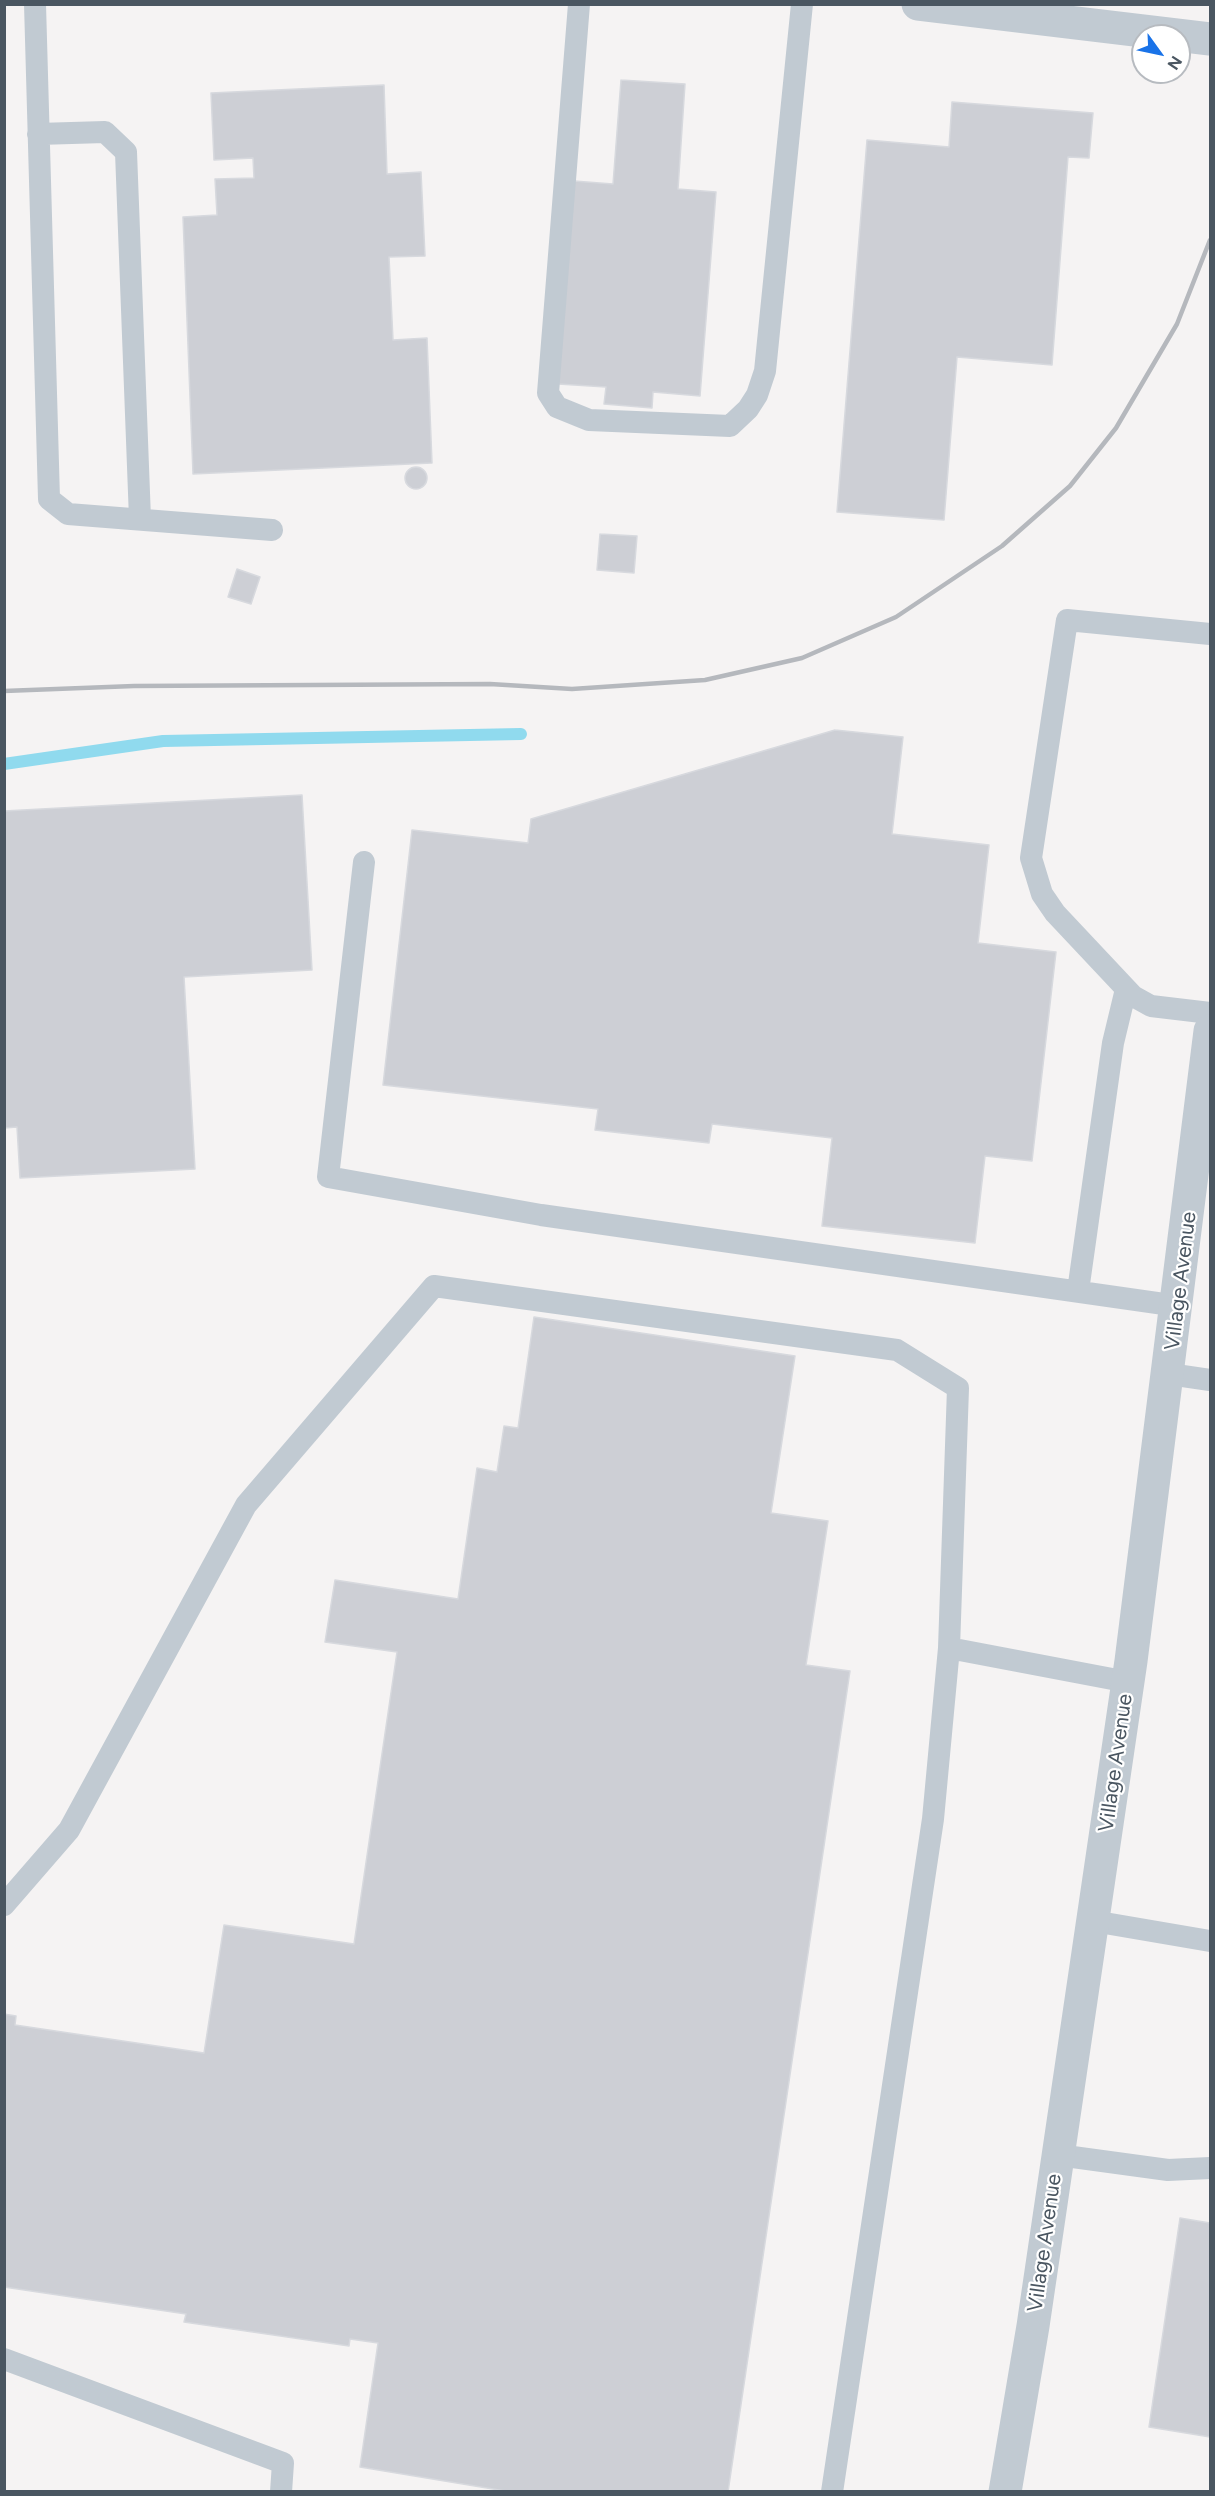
<!DOCTYPE html>
<html>
<head>
<meta charset="utf-8">
<style>
	body { margin:0 }
	#map { position:relative; width:1215px; height:2496px; overflow:hidden; background:#f5f3f3; font-family:Figtree,sans-serif }
	canvas { display:block }
	.frame { position:absolute; inset:0; border:6px solid #4a5661; pointer-events:none }
	.north { position:absolute; left:1131px; top:24px; width:60px; height:60px; box-sizing:border-box; background:#fff; border:2px solid #b7bbc0; border-radius:50%; rotate:123deg; font-size:16px; font-weight:700; line-height:24px; text-align:center; color:#4a5661 }
	.north::after { content:''; display:block; margin:auto; width:21px; height:27px; background:#1a73e8; clip-path:polygon(50% 0,100% 100%,50% 72%,0 100%) }
</style>
</head>
<body>
<div id="map">
<canvas width="1215" height="2496"></canvas>
<div class="frame"></div>
<div class="north">N</div>
</div>
<script>
const g = document.querySelector('canvas').getContext('2d');
g.lineJoin = 'round';
const toPath = rows => new Path2D(rows.map(r => 'M' + r).join(''));
function trace(path, color, width, dash) { g.strokeStyle = color; g.lineWidth = width; g.lineCap = dash ? 'butt' : 'round'; g.setLineDash(dash || []); g.stroke(path); }
function paint(path, color) { g.fillStyle = color; g.fill(path, 'evenodd'); }
function write(font, color, halo, rows, align = 'center') {
  g.font = font + ' Figtree,sans-serif'; g.lineWidth = 4.5; g.setLineDash([]); g.textBaseline = 'middle'; g.strokeStyle = halo; g.fillStyle = color; for (const [text, x, y, turn = 0] of rows) {
    g.save(); g.translate(x, y); g.rotate((+turn || 0) * Math.PI / 180); g.textAlign = isNaN(turn) ? turn : align; if (halo) g.strokeText(text, 0, 0); g.fillText(text, 0, 0); g.restore();
  }
}
trace(toPath([
	[4,764,163,741,521,734]
]), '#90daee', 12);
const building = toPath([
	[621,80,685,84,678,189,716,192,700,396,653,392,652,408,604,404,606,387,558,384,574,181,613,184,621,80],
	[384,85,387,174,421,172,425,256,389,257,393,340,427,338,432,463,193,474,183,217,217,215,215,179,254,178,253,158,214,160,211,93,384,85],
	[952,102,1093,113,1089,158,1068,157,1052,365,957,357,944,520,837,512,867,140,949,147,952,102],
	'405 478a11 11 0 1 1 22 0a11 11 0 1 1-22 0Z',
	[600,534,637,536,634,573,597,570,600,534],
	[237,569,260,577,251,604,228,597,237,569],
	[835,730,903,737,892,834,989,845,978,943,1056,952,1032,1161,985,1156,975,1243,822,1226,832,1138,712,1124,709,1143,595,1130,598,1109,383,1085,412,830,528,843,531,819,835,730],
	[302,795,312,970,184,977,195,1169,20,1178,17,1127,4,1128,4,811,302,795],
	[534,1317,795,1356,771,1513,828,1521,806,1665,850,1671,728,2492,511,2492,360,2467,378,2343,350,2339,349,2346,184,2322,186,2314,4,2287,4,2014,16,2016,15,2025,204,2053,224,1925,354,1944,397,1652,325,1642,335,1580,458,1599,477,1468,497,1472,504,1426,518,1428,534,1317],
	[1180,2218,1210,2223,1210,2437,1149,2427,1180,2218]
]);
paint(building, '#cdcfd5');
trace(building, '#d7d9de', 1.5);
trace(toPath([
	[35,4,49,499,68,514,272,530],
	[579,4,548,393,557,407,589,420,730,426,748,409,757,395,765,371,802,4],
	[38,134,105,132,126,152,140,519],
	[1210,634,1067,620,1031,858,1042,894,1055,913,1133,996,1151,1006,1210,1013],
	[364,862,328,1177,541,1215,1178,1306],
	[1078,1291,1113,1043,1126,989],
	[1169,1374,1210,1380],
	[4,1905,69,1830,246,1505,434,1286,897,1350,958,1388,949,1648,1128,1682],
	[1093,1921,1210,1941],
	[1058,2155,1168,2170,1210,2168],
	[4,2359,283,2463,281,2492],
	[832,2492,933,1819,949,1648]
]), '#c1cad2', 22);
trace(toPath([
	[918,4,1210,39]
]), '#c1cad2', 33);
trace(toPath([
	[1005,2492,1033,2326,1131,1661,1210,1031]
]), '#c1cad2', 33);
trace(toPath([
	[4,691,134,686,490,684,572,689,705,680,802,658,896,617,1002,546,1070,486,1116,428,1177,324,1210,240]
]), '#b5b8bd', 4.5);
write('21px', '#4a5661', '#fff', [
	["Village Avenue",1181,1281,-83],
	["Village Avenue",1116,1763,-82],
	["Village Avenue",1045,2243,-82]
]);
</script>
</body>
</html>
